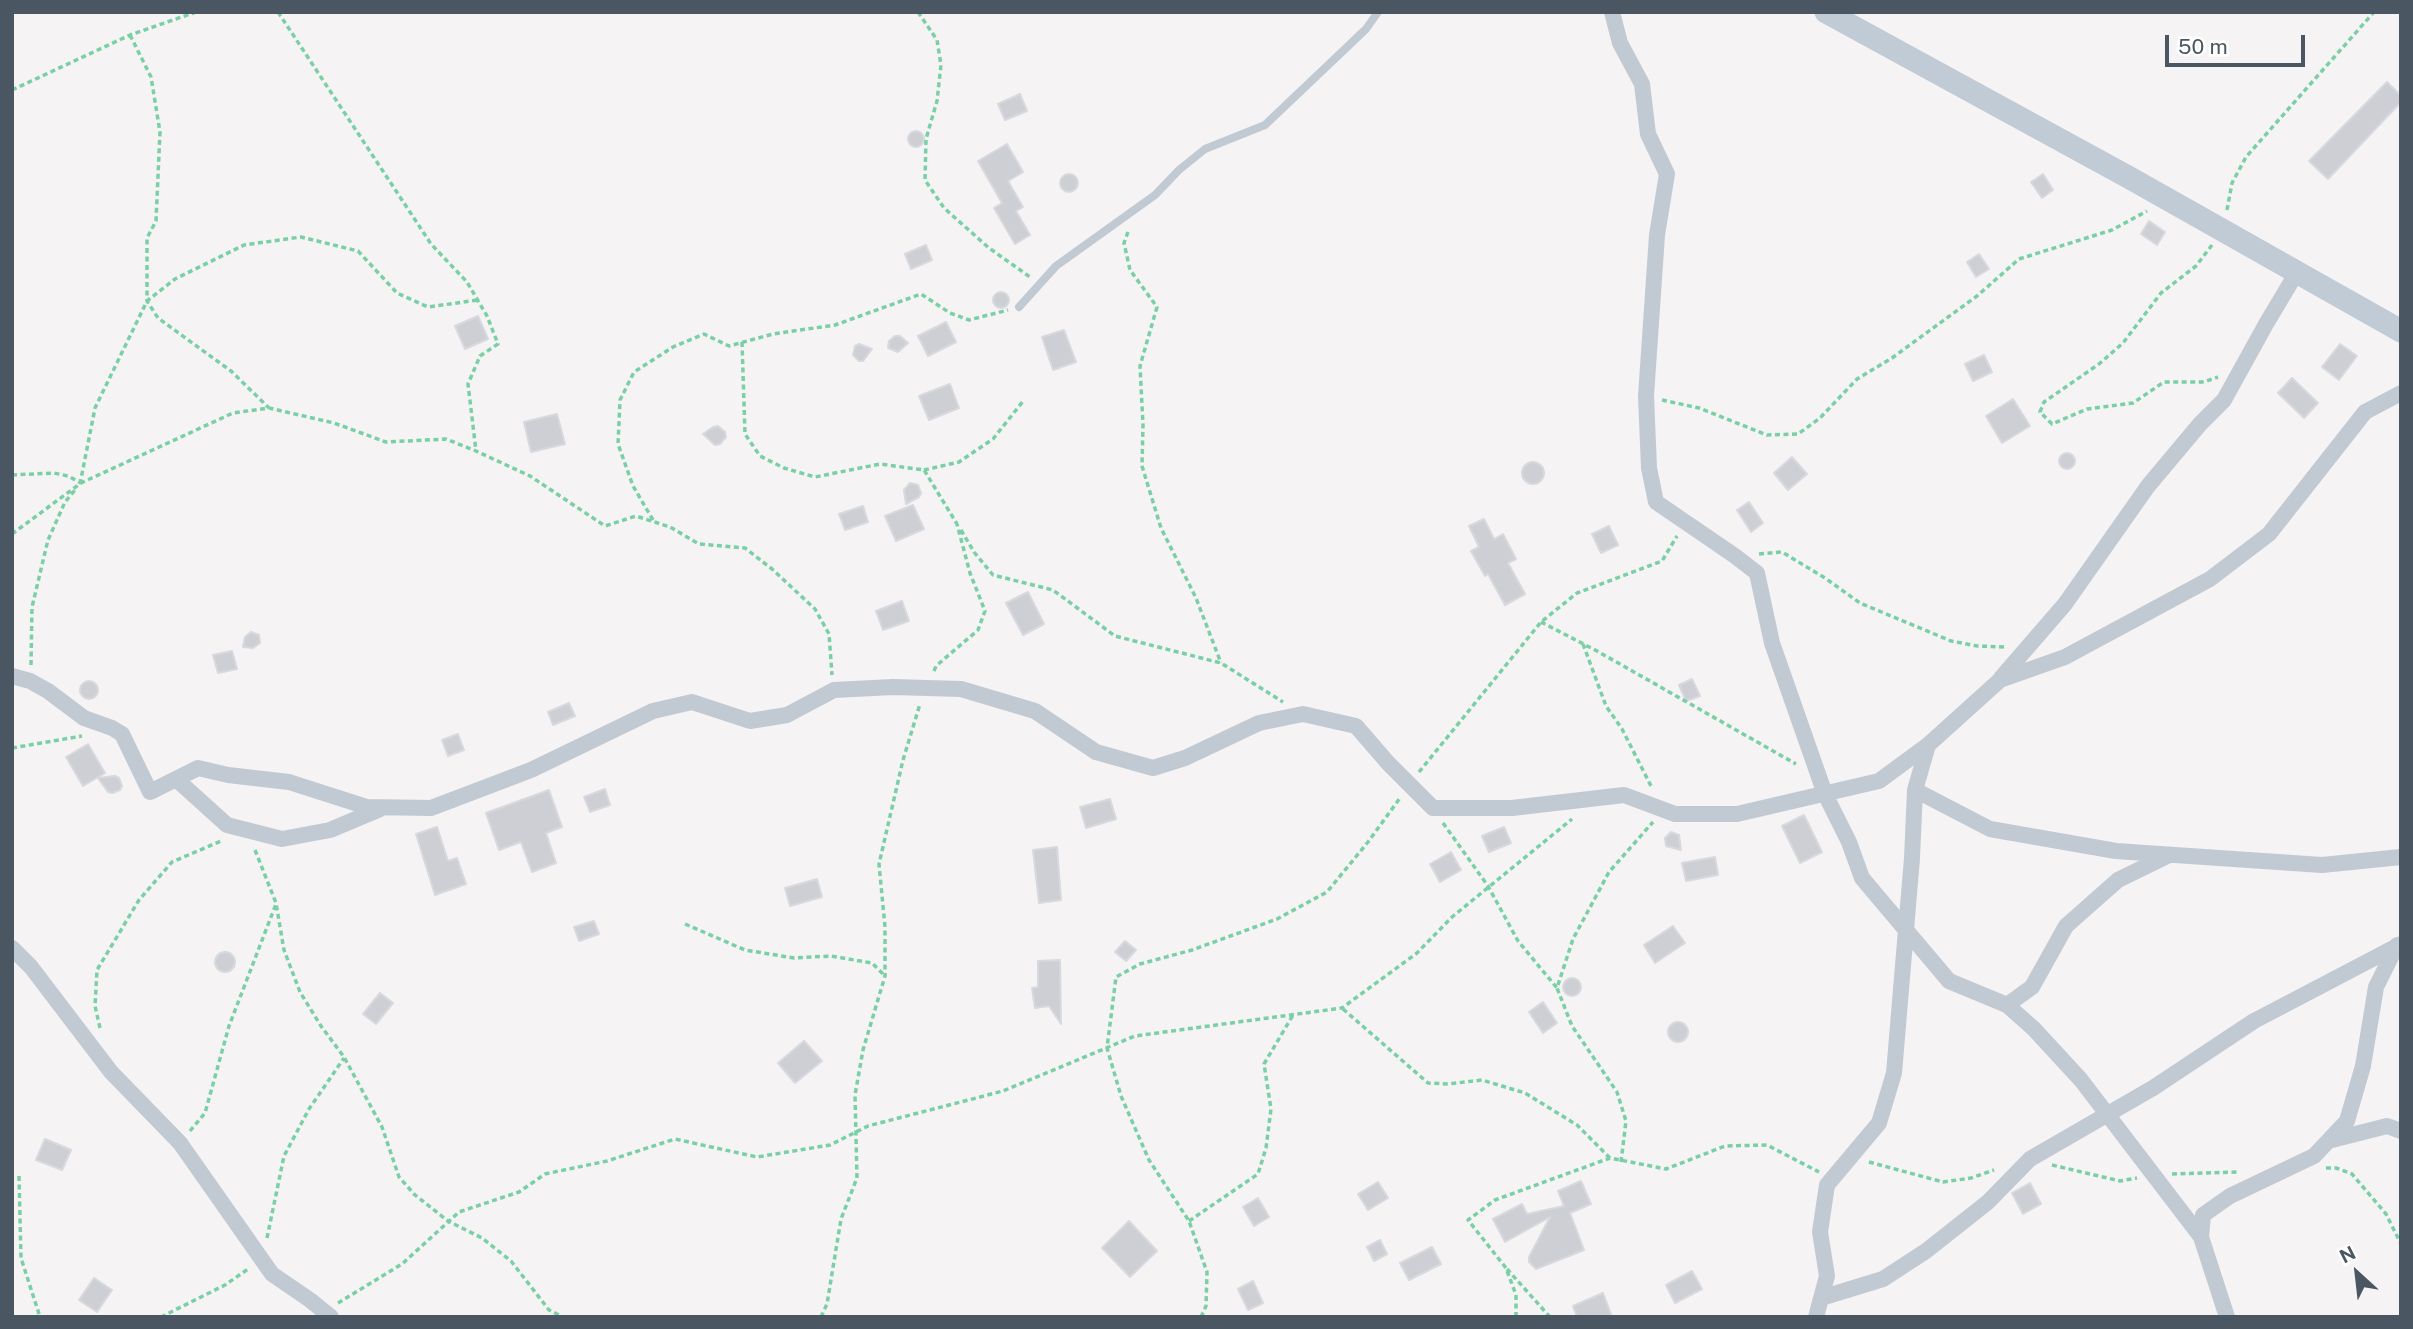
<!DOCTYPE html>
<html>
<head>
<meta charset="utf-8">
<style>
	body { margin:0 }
	#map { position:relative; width:2413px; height:1329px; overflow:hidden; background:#f5f3f3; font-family:"Public Sans",sans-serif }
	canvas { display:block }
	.frame { position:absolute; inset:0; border:14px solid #4a5661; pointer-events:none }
	.north { position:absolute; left:2322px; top:1238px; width:70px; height:70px; -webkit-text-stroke:5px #fff; paint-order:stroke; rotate:333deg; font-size:19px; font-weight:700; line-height:28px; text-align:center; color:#4a5661 }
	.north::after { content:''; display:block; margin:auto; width:24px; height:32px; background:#4a5661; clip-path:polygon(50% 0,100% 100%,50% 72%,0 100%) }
	.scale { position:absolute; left:2165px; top:35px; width:140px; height:32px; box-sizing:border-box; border:4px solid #4a5661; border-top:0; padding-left:9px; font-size:21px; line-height:24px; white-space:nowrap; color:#4a5661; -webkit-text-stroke:5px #fff; paint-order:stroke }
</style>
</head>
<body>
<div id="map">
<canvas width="2413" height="1329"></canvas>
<div class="frame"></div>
<div class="north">N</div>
<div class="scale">50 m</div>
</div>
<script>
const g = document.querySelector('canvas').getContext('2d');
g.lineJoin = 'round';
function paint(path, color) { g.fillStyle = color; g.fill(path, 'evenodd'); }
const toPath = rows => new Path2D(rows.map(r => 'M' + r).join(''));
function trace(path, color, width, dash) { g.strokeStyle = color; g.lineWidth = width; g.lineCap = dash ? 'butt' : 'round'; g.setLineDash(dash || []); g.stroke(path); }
const building = toPath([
	[2387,82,2401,96,2401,102,2328,179,2309,161,2387,82],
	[1020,94,1027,111,1005,120,998,104,1020,94],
	'908 139a8 8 0 1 1 16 0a8 8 0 1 1-16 0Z',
	[1007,144,1023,172,1008,181,1023,207,1016,211,1030,235,1015,244,994,208,1002,203,978,161,1007,144],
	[2043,174,2053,190,2042,198,2031,182,2043,174],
	'1060 183a9 9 0 1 1 18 0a9 9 0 1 1-18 0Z',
	[2149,221,2165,232,2157,245,2141,234,2149,221],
	[926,245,932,260,911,269,905,254,926,245],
	[1979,254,1989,269,1976,277,1967,262,1979,254],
	'993 300a8 8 0 1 1 16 0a8 8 0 1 1-16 0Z',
	[478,316,488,339,465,349,455,326,478,316],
	[946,322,956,342,928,356,918,336,946,322],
	[1064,330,1076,362,1053,370,1042,337,1064,330],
	[895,336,900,336,908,343,898,352,888,348,889,341,895,336],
	[859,344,872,349,863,361,859,361,853,355,855,346,859,344],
	[2340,344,2357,356,2339,380,2322,367,2340,344],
	[1984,355,1992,372,1973,381,1965,364,1984,355],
	[2292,378,2318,403,2304,418,2278,393,2292,378],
	[950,384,959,408,929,420,919,396,950,384],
	[2013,399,2030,426,2002,443,1986,416,2013,399],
	[557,414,565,444,531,452,524,422,557,414],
	[718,426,725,432,726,437,720,444,715,445,703,434,713,427,718,426],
	'2059 461a8 8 0 1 1 16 0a8 8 0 1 1-16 0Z',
	[1792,457,1807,474,1788,490,1774,473,1792,457],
	'1522 473a11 11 0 1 1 22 0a11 11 0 1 1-22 0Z',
	[910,483,918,485,921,493,919,497,906,504,904,490,910,483],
	[1749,502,1763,523,1751,532,1737,510,1749,502],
	[913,505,924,529,896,541,885,516,913,505],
	[863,506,868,522,845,530,839,514,863,506],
	[1484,519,1494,539,1503,534,1516,559,1508,563,1525,594,1505,605,1488,574,1485,576,1471,551,1479,547,1469,526,1484,519],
	[1609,526,1618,545,1601,553,1592,534,1609,526],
	[1028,592,1044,624,1023,635,1006,603,1028,592],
	[902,601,909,621,883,630,876,611,902,601],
	[251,632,259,635,260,643,253,648,243,647,245,637,251,632],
	[232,651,237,669,218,673,213,655,232,651],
	[1692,679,1700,696,1686,701,1679,685,1692,679],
	'80 690a9 9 0 1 1 18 0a9 9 0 1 1-18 0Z',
	[569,703,575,716,553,725,548,712,569,703],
	[458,734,464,750,448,756,442,740,458,734],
	[88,744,105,773,83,786,66,757,88,744],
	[115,776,119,778,122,786,120,790,112,793,108,792,98,778,115,776],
	[605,789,610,805,590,812,584,797,605,789],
	[549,790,562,827,546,833,556,863,532,872,521,842,499,850,486,813,549,790],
	[1110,799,1116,819,1086,828,1080,807,1110,799],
	[1804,815,1822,852,1800,863,1782,826,1804,815],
	[437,827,448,861,457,858,466,884,435,895,416,834,437,827],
	[1504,827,1511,843,1489,852,1482,836,1504,827],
	[1671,832,1679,835,1681,850,1666,846,1665,838,1671,832],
	[1057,847,1061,900,1039,903,1033,850,1057,847],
	[1451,852,1461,870,1440,882,1430,864,1451,852],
	[1715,857,1718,875,1686,881,1682,863,1715,857],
	[817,879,822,897,790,906,785,888,817,879],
	[594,921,599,934,579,941,574,927,594,921],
	[1673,926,1685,943,1655,963,1644,945,1673,926],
	[1125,941,1136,950,1126,961,1115,952,1125,941],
	'215 962a10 10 0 1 1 20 0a10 10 0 1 1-20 0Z',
	[1060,960,1061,1024,1049,1006,1035,1008,1032,988,1038,987,1038,961,1060,960],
	'1563 987a9 9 0 1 1 18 0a9 9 0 1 1-18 0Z',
	[380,993,393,1003,376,1024,363,1014,380,993],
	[1543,1002,1557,1023,1543,1033,1529,1012,1543,1002],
	'1668 1032a10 10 0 1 1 20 0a10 10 0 1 1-20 0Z',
	[804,1041,822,1061,795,1083,778,1063,804,1041],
	[45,1139,71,1150,62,1170,36,1160,45,1139],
	[1581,1181,1591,1204,1570,1213,1584,1250,1536,1269,1529,1262,1529,1257,1550,1217,1505,1242,1493,1219,1522,1204,1527,1214,1564,1206,1558,1191,1581,1181],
	[1378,1182,1388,1198,1368,1210,1358,1194,1378,1182],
	[2030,1183,2041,1204,2023,1214,2012,1193,2030,1183],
	[1258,1198,1269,1217,1254,1226,1243,1207,1258,1198],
	[1129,1221,1157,1251,1130,1277,1102,1248,1129,1221],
	[1380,1240,1387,1254,1374,1261,1367,1247,1380,1240],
	[1432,1247,1441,1264,1409,1280,1400,1263,1432,1247],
	[1692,1271,1702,1289,1675,1303,1666,1285,1692,1271],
	[94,1278,112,1290,97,1312,79,1300,94,1278],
	[1253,1281,1263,1303,1248,1310,1238,1289,1253,1281],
	[1603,1293,1612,1317,1577,1317,1573,1306,1603,1293]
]);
paint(building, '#cdcfd5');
trace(building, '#d7d9de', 2);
trace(toPath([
	[278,12,431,244,467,282,487,316,498,344,480,356,468,384,476,451],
	[918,12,937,40,941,65,937,101,926,139,925,180,944,208,989,248,1030,277],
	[130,35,151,77,160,132,156,221,147,238,147,301,158,318,231,371,269,408],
	[12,90,130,35,196,12],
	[2227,210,2232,183,2246,157,2374,12],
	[1128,232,1124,243,1130,270,1157,307,1140,366,1143,425,1142,466,1161,528,1196,598,1221,663],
	[2212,245,2196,266,2161,293,2123,343,2099,364,2044,402,2040,412,2052,424,2087,409,2133,403,2164,382,2204,382,2218,377],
	[742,342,745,434,760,456,784,468,815,477,880,464,924,470,957,524],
	[1662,400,1699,408,1767,435,1798,434,1820,418,1857,379,1892,358,1977,296,2019,259,2112,230,2147,211],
	[924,470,959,462,993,439,1024,400],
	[12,475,54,473,68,476,81,483],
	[80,484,95,408,147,301,175,279,244,245,301,237,358,251,397,293,428,307,478,300],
	[653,520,633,486,618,444,620,400,634,372,673,347,704,334,729,346,773,334,835,325,921,294,950,313,969,320,1008,310],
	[961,530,974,552,993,575,1053,590,1115,636,1221,663,1283,702],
	[12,534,81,483,233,413,269,408,334,423,386,442,446,439,476,451,530,476,605,526,636,516,670,527,699,544,745,548,772,569,815,609,829,634,832,675],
	[1759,554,1782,552,1825,578,1860,603,1951,641,1977,646,2005,647],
	[1541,622,1597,651,1796,764],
	[1583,644,1606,706,1622,729,1651,786],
	[31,665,32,607,48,540,65,502,75,490],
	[934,671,936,666,978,630,985,611,970,573,957,524],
	[12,748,82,736],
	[1419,772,1541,622,1577,593,1662,561,1677,536],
	[1443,823,1488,886,1518,941,1557,988],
	[255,850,276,903,284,950,300,992,321,1026,344,1057,382,1127,399,1177,415,1195,448,1221,482,1238,511,1261,549,1310,563,1317],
	[685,924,745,950,794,958,831,956,872,963,884,975],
	[1343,1009,1428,1083,1448,1084,1482,1080,1525,1093,1577,1125,1610,1158],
	[100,1028,95,1006,97,970,139,900,172,862,221,841],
	[190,1131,205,1113,229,1026,276,904],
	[1621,1162,1626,1121,1617,1092,1572,1026,1557,988,1573,939,1609,872,1653,822],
	[1869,1162,1943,1182,1971,1178,1994,1170],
	[2052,1165,2120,1181,2137,1178],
	[2326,1168,2336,1168,2352,1174,2386,1214,2401,1244],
	[2172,1174,2238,1172],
	[19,1176,21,1258,40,1317],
	[1189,1221,1258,1174,1266,1148,1271,1109,1264,1064,1293,1015],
	[267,1238,284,1156,309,1109,344,1058],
	[1507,1269,1550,1317],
	[338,1303,402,1264,459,1212,519,1192,545,1174,607,1161,675,1139,757,1157,830,1145,868,1126,1003,1091,1135,1036,1342,1008,1417,953,1452,917,1572,819],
	[161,1317,225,1285,248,1269],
	[821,1317,827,1304,841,1219,857,1178,855,1095,863,1050,885,976,885,927,879,864,903,760,920,704],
	[1201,1317,1206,1306,1207,1272,1189,1221,1149,1160,1121,1096,1107,1048,1116,977,1140,964,1192,950,1277,919,1327,892,1368,842,1400,798],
	[1516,1317,1516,1295,1506,1268,1468,1220,1495,1200,1610,1158,1666,1169,1725,1146,1767,1145,1819,1172]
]), '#7ad0a6', 3.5, [5, 3.5]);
trace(toPath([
	[1019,307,1056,266,1155,195,1179,170,1205,149,1265,125,1366,29,1378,12]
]), '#c1cad2', 8);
trace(toPath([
	[1612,12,1620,43,1642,84,1648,134,1667,174,1657,235,1646,396,1649,468,1656,502,1735,556,1757,573,1772,643,1825,794,1849,842,1862,878,1949,981,2007,1005,2034,1029,2081,1080,2201,1237,2227,1317],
	[12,676,30,681,48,691,84,718,112,728,122,734,150,792,198,768,228,775,289,782,367,807,431,808,531,770,653,711,692,702,750,721,787,715,834,690,893,687,961,689,1035,711,1096,752,1153,768,1185,758,1259,723,1303,714,1356,726,1388,763,1433,808,1512,808,1624,795,1675,814,1737,814,1879,781,1928,745,2000,680,2065,657,2210,579,2269,534,2365,412,2401,393],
	[2001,678,2065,604,2148,486,2200,424,2224,400,2266,324,2297,272],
	[176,779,227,825,282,839,330,830,380,809],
	[1915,790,1990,829,2116,851,2322,865,2401,857],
	[12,948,31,967,111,1072,180,1143,272,1274,310,1300,331,1317],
	[2007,1005,2032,987,2066,926,2118,880,2167,856],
	[2328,1141,2387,1126,2401,1131],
	[2201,1237,2203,1215,2230,1196,2314,1156,2347,1121,2363,1066,2376,987,2397,945],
	[1821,1298,1883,1279,1926,1251,1988,1202,2030,1159,2153,1088,2254,1021,2401,944],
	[1816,1317,1827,1276,1820,1232,1827,1185,1879,1123,1894,1073,1912,858,1915,790,1928,745]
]), '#c1cad2', 16);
trace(toPath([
	[1826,12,2130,178,2401,331]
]), '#c1cbd6', 23);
</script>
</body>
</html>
